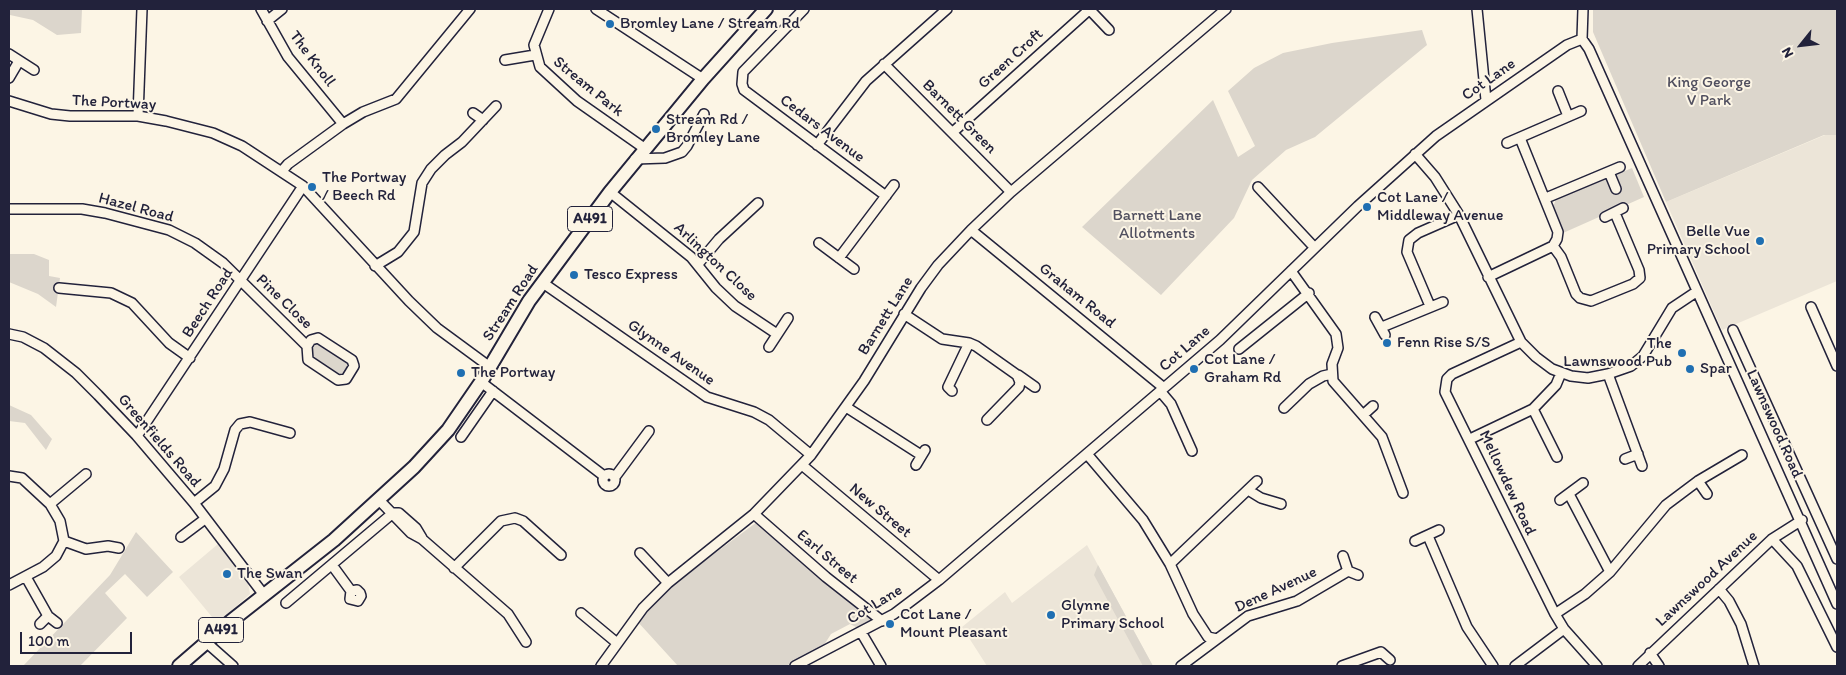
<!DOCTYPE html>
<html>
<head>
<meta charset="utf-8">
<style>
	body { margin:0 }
	#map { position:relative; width:1846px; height:675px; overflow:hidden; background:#fcf5e5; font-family:Itim,sans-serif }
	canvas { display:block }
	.frame { position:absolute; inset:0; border:10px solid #22223b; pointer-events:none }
	.north { position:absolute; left:1776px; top:20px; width:50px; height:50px; -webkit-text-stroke:4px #fcf5e5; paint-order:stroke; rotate:241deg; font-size:14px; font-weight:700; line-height:20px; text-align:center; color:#22223b }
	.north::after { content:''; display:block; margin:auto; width:18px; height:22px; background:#22223b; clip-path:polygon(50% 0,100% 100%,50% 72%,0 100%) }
	.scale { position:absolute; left:20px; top:632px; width:112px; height:22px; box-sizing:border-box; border:2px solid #22223b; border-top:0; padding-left:6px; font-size:15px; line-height:18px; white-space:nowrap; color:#22223b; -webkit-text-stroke:4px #fcf5e5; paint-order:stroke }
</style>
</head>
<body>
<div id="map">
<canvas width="1846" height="675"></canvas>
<div class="frame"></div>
<div class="north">N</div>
<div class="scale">100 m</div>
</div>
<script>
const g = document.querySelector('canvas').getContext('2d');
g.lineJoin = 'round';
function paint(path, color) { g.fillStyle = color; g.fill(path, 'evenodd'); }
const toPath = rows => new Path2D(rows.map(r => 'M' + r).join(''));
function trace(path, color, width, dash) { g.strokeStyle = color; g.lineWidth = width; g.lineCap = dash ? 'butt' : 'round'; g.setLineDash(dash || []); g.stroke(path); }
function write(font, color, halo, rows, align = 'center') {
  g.font = font + ' Itim,sans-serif'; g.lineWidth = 4; g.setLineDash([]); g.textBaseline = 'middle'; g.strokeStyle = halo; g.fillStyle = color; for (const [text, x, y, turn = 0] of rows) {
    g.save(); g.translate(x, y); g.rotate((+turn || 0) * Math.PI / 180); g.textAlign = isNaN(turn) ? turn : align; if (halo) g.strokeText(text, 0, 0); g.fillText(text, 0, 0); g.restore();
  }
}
paint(toPath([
	[1837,130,1837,281,1722,330,1666,202],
	[218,544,248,583,250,594,217,623,179,577],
	[1087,545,1153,666,987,666,962,627,1005,592,1012,603]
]), '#ece5d8');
paint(toPath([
	[9,9,82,9,81,33,57,35,33,20,10,15,9,17],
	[1593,9,1837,9,1837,135,1824,135,1666,202,1593,32],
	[1422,30,1427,45,1315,137,1286,150,1252,180,1234,218,1161,295,1082,227,1213,100,1238,157,1255,146,1228,91,1254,68,1283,53,1332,43],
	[1632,168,1644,197,1563,233,1553,207,1556,199],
	[9,254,34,254,49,260,49,276,60,278,56,307,38,294,9,282],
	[317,342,350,363,342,378,310,357,311,349],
	[9,405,31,415,52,439,46,450,25,423,9,421],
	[757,522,873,620,858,628,850,624,831,634,824,645,786,666,678,666,637,621,661,593],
	[136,532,173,572,147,597,125,574,105,593,127,618,80,666,23,666,110,575],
	[1098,565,1153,666,1143,666,1094,575]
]), '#dcd6cc');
const minor = toPath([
	[261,9,288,57,343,124],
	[549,9,534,45,540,67,577,101,644,148],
	[596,9,703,79],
	[804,9,743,72,742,84,744,90,886,196],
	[1089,9,1109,30],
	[1477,9,1486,100],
	[1583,9,1582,39,1589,49,1837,604],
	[267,21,282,9],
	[9,54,34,70],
	[505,60,535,55],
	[884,64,1011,192],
	[9,78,19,61],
	[1558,91,1568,116],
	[9,101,51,114,70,116,138,116,166,121,213,133,242,146,303,186,409,301,437,328,490,367],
	[473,113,483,120],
	[138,116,142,9],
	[953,132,1090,9],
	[1507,143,1581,111],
	[817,145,866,81,947,9],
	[1415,154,1435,177,1459,215,1521,342,1536,357,1552,369,1571,376,1588,378,1608,374,1631,366,1643,356,1672,308,1696,292],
	[635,159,665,158,682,152,687,146,704,114],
	[282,171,288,164,343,124,363,112,396,99,470,9],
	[1609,172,1616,189],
	[1258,187,1314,247],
	[610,192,691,257,716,288,735,306,777,334],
	[1546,198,1620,167],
	[9,209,82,209,105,213,169,230,195,243,223,263,307,346,308,360,338,380,346,379,354,366,352,360,318,338,311,340,307,346],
	[1605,217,1623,208],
	[971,230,1164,388],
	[819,243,854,269],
	[1553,246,1561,257,1576,294,1580,298,1591,301,1633,284,1640,278,1639,270,1615,213],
	[839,258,894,185],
	[698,264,719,239,758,203],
	[375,266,398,252,414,232,422,183,431,169,445,155,462,142,496,106],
	[1291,271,1336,334,1338,348,1332,364,1333,381,1382,437,1403,493],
	[1488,277,1553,246,1557,239,1558,232,1520,138],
	[543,283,707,397,754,412,769,420,811,455],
	[59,288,111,293,132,303,169,343,190,358],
	[1430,306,1407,252,1409,240,1418,233,1459,215],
	[1811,307,1837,366],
	[904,314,942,339,969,343,976,346,1017,375,1020,382,1019,387,987,420],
	[1375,317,1385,335],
	[1382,327,1443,302],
	[1733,330,1837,559],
	[9,334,23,337,44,348,76,373,98,395,137,436,194,503,264,595],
	[1521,342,1452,374,1447,379,1445,392,1555,614,1564,629,1597,666],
	[769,347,788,318],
	[1239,349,1309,293],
	[1608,374,1642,466],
	[1018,375,1035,387],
	[481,382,604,476],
	[952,391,948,387,969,343],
	[1160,391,1171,404,1192,451],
	[846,407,921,455],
	[1284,408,1309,384,1323,376,1332,374],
	[1533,409,1557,457],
	[1363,415,1373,406],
	[137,436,303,186],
	[461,437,493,391],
	[1470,439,1533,409,1556,385,1561,373],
	[1087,454,1143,520,1170,564,1193,614,1208,637,1217,639],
	[1625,459,1638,454],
	[802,465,939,580],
	[916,465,925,450],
	'603 480a6 6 0 1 1 12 0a6 6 0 1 1-12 0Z',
	[9,476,22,478,50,504,60,521,64,541,56,556,43,567,9,585],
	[615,477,649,431],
	[1698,481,1707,494],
	[1248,490,1261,498,1281,504],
	[1569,494,1610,572],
	[379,500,411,533,422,539,508,614,526,642],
	[1560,500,1583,483],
	[194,503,215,486,224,469,235,430,240,424,250,422,290,433],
	[50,504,86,474],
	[393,513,399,513,416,528,422,538],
	[754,514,826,577,882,621],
	[1428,536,1467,627,1493,666],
	[181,537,205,519],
	[1772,539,1797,566,1837,647],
	[64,541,86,549,108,546,119,548],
	[1415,541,1439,530],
	[640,553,668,583],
	[1343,556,1348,571],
	[1170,564,1257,481],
	[332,565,351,591,350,599,358,601,361,596,360,593,357,590,351,591],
	[454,568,501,521,515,518,523,521,561,555],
	[26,577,48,616,57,623],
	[1719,589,1729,601,1741,624,1754,666],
	[286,603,393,513],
	[581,613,617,643],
	[1555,614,1585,594,1610,572,1666,505,1698,481,1742,455],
	[40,624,48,616],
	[861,632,881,666],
	[207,643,233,666],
	[1650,653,1659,666],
	[601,666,643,608,668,583,754,514,811,455,864,381,921,288,938,265,971,230,1011,192,1226,9],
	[795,666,894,614,939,580,1220,340,1358,206,1436,136,1567,45,1582,39],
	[1181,666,1248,616,1297,601,1348,571,1358,575],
	[1342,666,1381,652,1390,660],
	[1515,666,1564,629],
	[1638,666,1772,539,1802,520]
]);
const highway = toPath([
	[179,666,231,621,334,540,414,467,448,430,481,382,529,301,610,192,703,79,766,9]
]);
trace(minor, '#22223b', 12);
trace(highway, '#22223b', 16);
trace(minor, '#fcf5e5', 9);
trace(highway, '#fcf5e5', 12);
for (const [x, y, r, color] of [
	[610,24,5,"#1f6fb2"],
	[656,129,5,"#1f6fb2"],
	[312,187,5,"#1f6fb2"],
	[1367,207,5,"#1f6fb2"],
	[1760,241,5,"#1f6fb2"],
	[574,275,5,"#1f6fb2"],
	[1387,343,5,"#1f6fb2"],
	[1682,353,5,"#1f6fb2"],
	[1194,369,5,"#1f6fb2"],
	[1690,369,5,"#1f6fb2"],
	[461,373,5,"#1f6fb2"],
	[227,574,5,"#1f6fb2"],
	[1051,615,5,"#1f6fb2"],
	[890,624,5,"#1f6fb2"]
]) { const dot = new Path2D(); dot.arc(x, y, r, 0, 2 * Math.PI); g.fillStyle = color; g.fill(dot); trace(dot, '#fcf5e5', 2); }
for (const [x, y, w] of [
	[590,219,45],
	[221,630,45]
]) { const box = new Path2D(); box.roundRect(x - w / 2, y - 12.5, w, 25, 4); g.fillStyle = '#fcf5e5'; g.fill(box); trace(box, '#22223b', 1); }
write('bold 15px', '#22223b', null, [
	["A491",590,219],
	["A491",221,630]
]);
write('16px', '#22223b', '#fcf5e5', [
	["Bromley Lane / Stream Rd",620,24],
	["Stream Rd /",666,120],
	["Bromley Lane",666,138],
	["The Portway",322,178],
	["/ Beech Rd",322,196],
	["Cot Lane /",1377,198],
	["Middleway Avenue",1377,216],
	["Belle Vue",1750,232,"right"],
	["Primary School",1750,250,"right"],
	["Tesco Express",584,275],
	["Fenn Rise S/S",1397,343],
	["The",1672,344,"right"],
	["Lawnswood Pub",1672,362,"right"],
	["Cot Lane /",1204,360],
	["Graham Rd",1204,378],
	["Spar",1700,369],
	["The Portway",471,373],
	["The Swan",237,574],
	["Glynne",1061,606],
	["Primary School",1061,624],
	["Cot Lane /",900,615],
	["Mount Pleasant",900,633]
], 'left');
write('16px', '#22223b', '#fcf5e5', [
	["The Knoll",312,59,53],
	["Green Croft",1011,59,-42],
	["Cot Lane",1489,80,-35],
	["Stream Park",588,87,39],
	["The Portway",114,103,3],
	["Barnett Green",959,117,45],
	["Cedars Avenue",822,129,37],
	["Hazel Road",136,208,15],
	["Arlington Close",715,262,43],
	["Graham Road",1077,296,39],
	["Pine Close",284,302,44],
	["Beech Road",208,303,-57],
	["Stream Road",511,303,-57],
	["Barnett Lane",886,316,-58],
	["Cot Lane",1185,349,-41],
	["Glynne Avenue",671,353,35],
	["Lawnswood Road",1774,424,66],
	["Greenfields Road",159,441,49],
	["Mellowdew Road",1507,483,65],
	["New Street",880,511,40],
	["Earl Street",827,557,40],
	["Lawnswood Avenue",1707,579,-43],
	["Dene Avenue",1276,590,-25],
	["Cot Lane",875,605,-31]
]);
write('16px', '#504f5f', '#fcf5e5', [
	["King George",1709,83],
	["V Park",1709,101],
	["Barnett Lane",1157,216],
	["Allotments",1157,234]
]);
</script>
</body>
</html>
